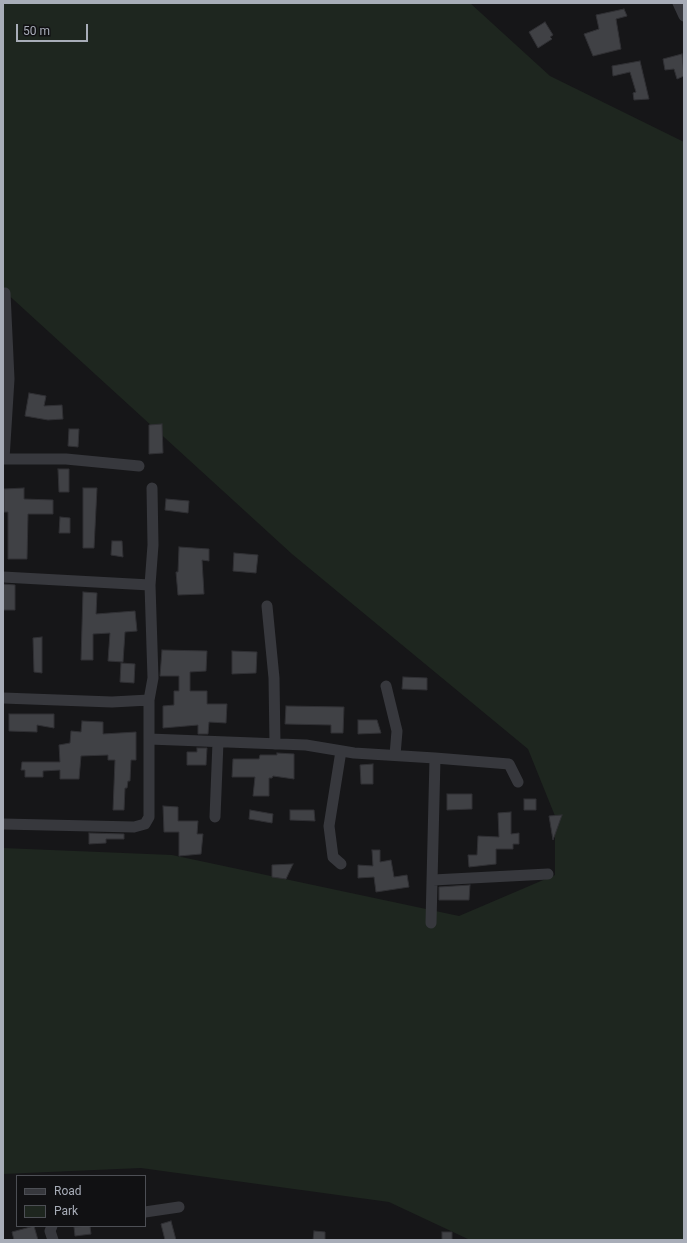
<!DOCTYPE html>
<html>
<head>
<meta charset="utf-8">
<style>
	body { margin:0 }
	#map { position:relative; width:687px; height:1243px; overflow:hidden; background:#161618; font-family:Roboto,sans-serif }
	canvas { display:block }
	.frame { position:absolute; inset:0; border:4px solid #a8adb8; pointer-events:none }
	.legend { position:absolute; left:16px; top:1175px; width:130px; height:52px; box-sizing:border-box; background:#111113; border:1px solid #4d4f55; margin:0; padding:5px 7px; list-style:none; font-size:12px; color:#a8adb8 }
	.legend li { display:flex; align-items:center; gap:8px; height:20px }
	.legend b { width:20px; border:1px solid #4d4f55 }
	.scale { position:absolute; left:16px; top:24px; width:72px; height:18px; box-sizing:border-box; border:2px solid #a8adb8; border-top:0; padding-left:5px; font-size:12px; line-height:14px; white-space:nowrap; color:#a8adb8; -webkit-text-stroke:3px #111113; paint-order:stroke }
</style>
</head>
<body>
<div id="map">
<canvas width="687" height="1243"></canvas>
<div class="frame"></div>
<ul class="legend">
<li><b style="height:5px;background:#37383d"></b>Road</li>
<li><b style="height:11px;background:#1e261f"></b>Park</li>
</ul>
<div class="scale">50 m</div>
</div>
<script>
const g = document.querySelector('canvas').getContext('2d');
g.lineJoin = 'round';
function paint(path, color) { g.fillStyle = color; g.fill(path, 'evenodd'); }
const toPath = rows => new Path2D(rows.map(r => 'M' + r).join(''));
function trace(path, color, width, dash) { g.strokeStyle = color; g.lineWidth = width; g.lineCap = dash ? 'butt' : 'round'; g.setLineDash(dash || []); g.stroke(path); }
paint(toPath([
	[3,3,470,3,550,76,684,142,684,1240,470,1240,389,1202,141,1168,3,1174,3,848,172,855,459,916,555,875,555,816,528,749,292,554,3,290]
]), '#1e261f');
const building = toPath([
	[624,9,627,16,616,19,621,49,593,56,584,34,599,29,596,15,624,9],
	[545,22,553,35,550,37,552,39,538,48,529,32,545,22],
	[682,54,684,76,677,79,674,69,665,70,663,59,682,54],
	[640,61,649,99,634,100,633,93,636,92,630,72,613,76,612,66,640,61],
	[29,393,46,396,44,406,62,405,63,419,48,420,25,416,29,393],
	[162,424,163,453,149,454,149,425,162,424],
	[69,429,79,429,78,447,68,446,69,429],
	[58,469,69,469,69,492,59,492,58,469],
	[24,488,24,499,53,500,53,514,28,514,27,559,8,559,8,512,4,512,4,489,24,488],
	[83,488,97,488,94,548,83,548,83,488],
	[166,499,189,501,188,513,165,510,166,499],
	[60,517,70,518,70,533,59,533,60,517],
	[112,541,122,541,123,557,111,555,112,541],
	[179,547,209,549,209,561,202,560,204,594,178,595,176,572,178,572,179,547],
	[234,553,258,555,256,573,233,571,234,553],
	[3,584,15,585,15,610,3,610,3,584],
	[83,592,97,593,96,614,135,611,137,631,125,632,123,662,108,661,110,633,93,634,93,660,81,660,83,592],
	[42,637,42,673,34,672,33,638,42,637],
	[162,650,207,651,206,671,190,672,190,691,207,691,207,704,227,704,226,723,209,722,208,734,198,734,198,725,163,728,163,706,174,705,174,691,179,691,179,676,160,676,162,650],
	[232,651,257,652,256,673,232,674,232,651],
	[121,663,135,664,134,683,120,682,121,663],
	[403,677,427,678,427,690,402,689,403,677],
	[286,706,344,707,343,733,331,733,331,725,285,724,286,706],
	[9,714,54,714,54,728,37,725,37,732,9,731,9,714],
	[358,720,377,720,381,733,358,734,358,720],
	[82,721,103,722,103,734,136,732,136,760,131,760,130,781,128,781,127,788,125,788,124,810,113,810,115,760,108,760,108,755,81,756,79,779,60,779,60,770,43,771,43,777,25,777,25,770,21,770,22,762,60,762,59,745,70,743,71,731,81,732,82,721],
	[197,748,207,748,206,765,187,765,187,752,197,752,197,748],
	[277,753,294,754,294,779,273,776,272,778,269,778,269,796,253,796,255,777,232,777,233,759,259,759,260,755,277,755,277,753],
	[373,764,373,784,361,784,360,765,373,764],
	[447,794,472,794,472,809,447,810,447,794],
	[524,799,536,799,536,810,524,810,524,799],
	[163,806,178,807,178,821,198,821,197,834,203,834,201,854,179,856,179,832,164,832,163,806],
	[250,810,273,814,272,823,249,819,250,810],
	[290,810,314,810,315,821,290,820,290,810],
	[511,812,511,834,519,833,519,844,513,844,513,849,496,849,496,864,469,867,468,855,477,855,478,836,499,837,498,813,511,812],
	[562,815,553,840,549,816,562,815],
	[89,833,124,834,124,839,106,839,106,843,89,844,89,833],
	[372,850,380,850,380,862,391,860,394,877,407,875,409,887,376,892,374,877,358,878,358,865,373,866,372,850],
	[293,864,286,879,272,877,272,865,293,864],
	[470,885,469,900,439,900,439,887,470,885],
	[171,1221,176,1240,165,1240,161,1224,171,1221],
	[34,1226,38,1240,14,1240,12,1232,34,1226],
	[90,1226,91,1234,75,1236,74,1227,90,1226],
	[314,1231,325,1232,325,1240,313,1240,314,1231],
	[442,1232,452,1232,452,1240,442,1240,442,1232]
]);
paint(building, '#404145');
trace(building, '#303034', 1);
trace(toPath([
	[678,3,684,16],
	[3,459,66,459,139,466],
	[4,459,9,379,5,293],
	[3,577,150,585],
	[267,606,274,678,275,744],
	[386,686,397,731,395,755],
	[3,698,112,702,149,700,153,678,150,585,153,545,152,488],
	[149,739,306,745,354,753,435,758,431,923],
	[435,758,509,764,518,782],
	[215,817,218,742],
	[3,824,134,827,145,824,149,817,149,700],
	[341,864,333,857,329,826,341,751],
	[433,880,548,874],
	[145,1212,179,1207],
	[52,1226,50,1231,53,1240]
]), '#37383d', 11);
</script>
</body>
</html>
